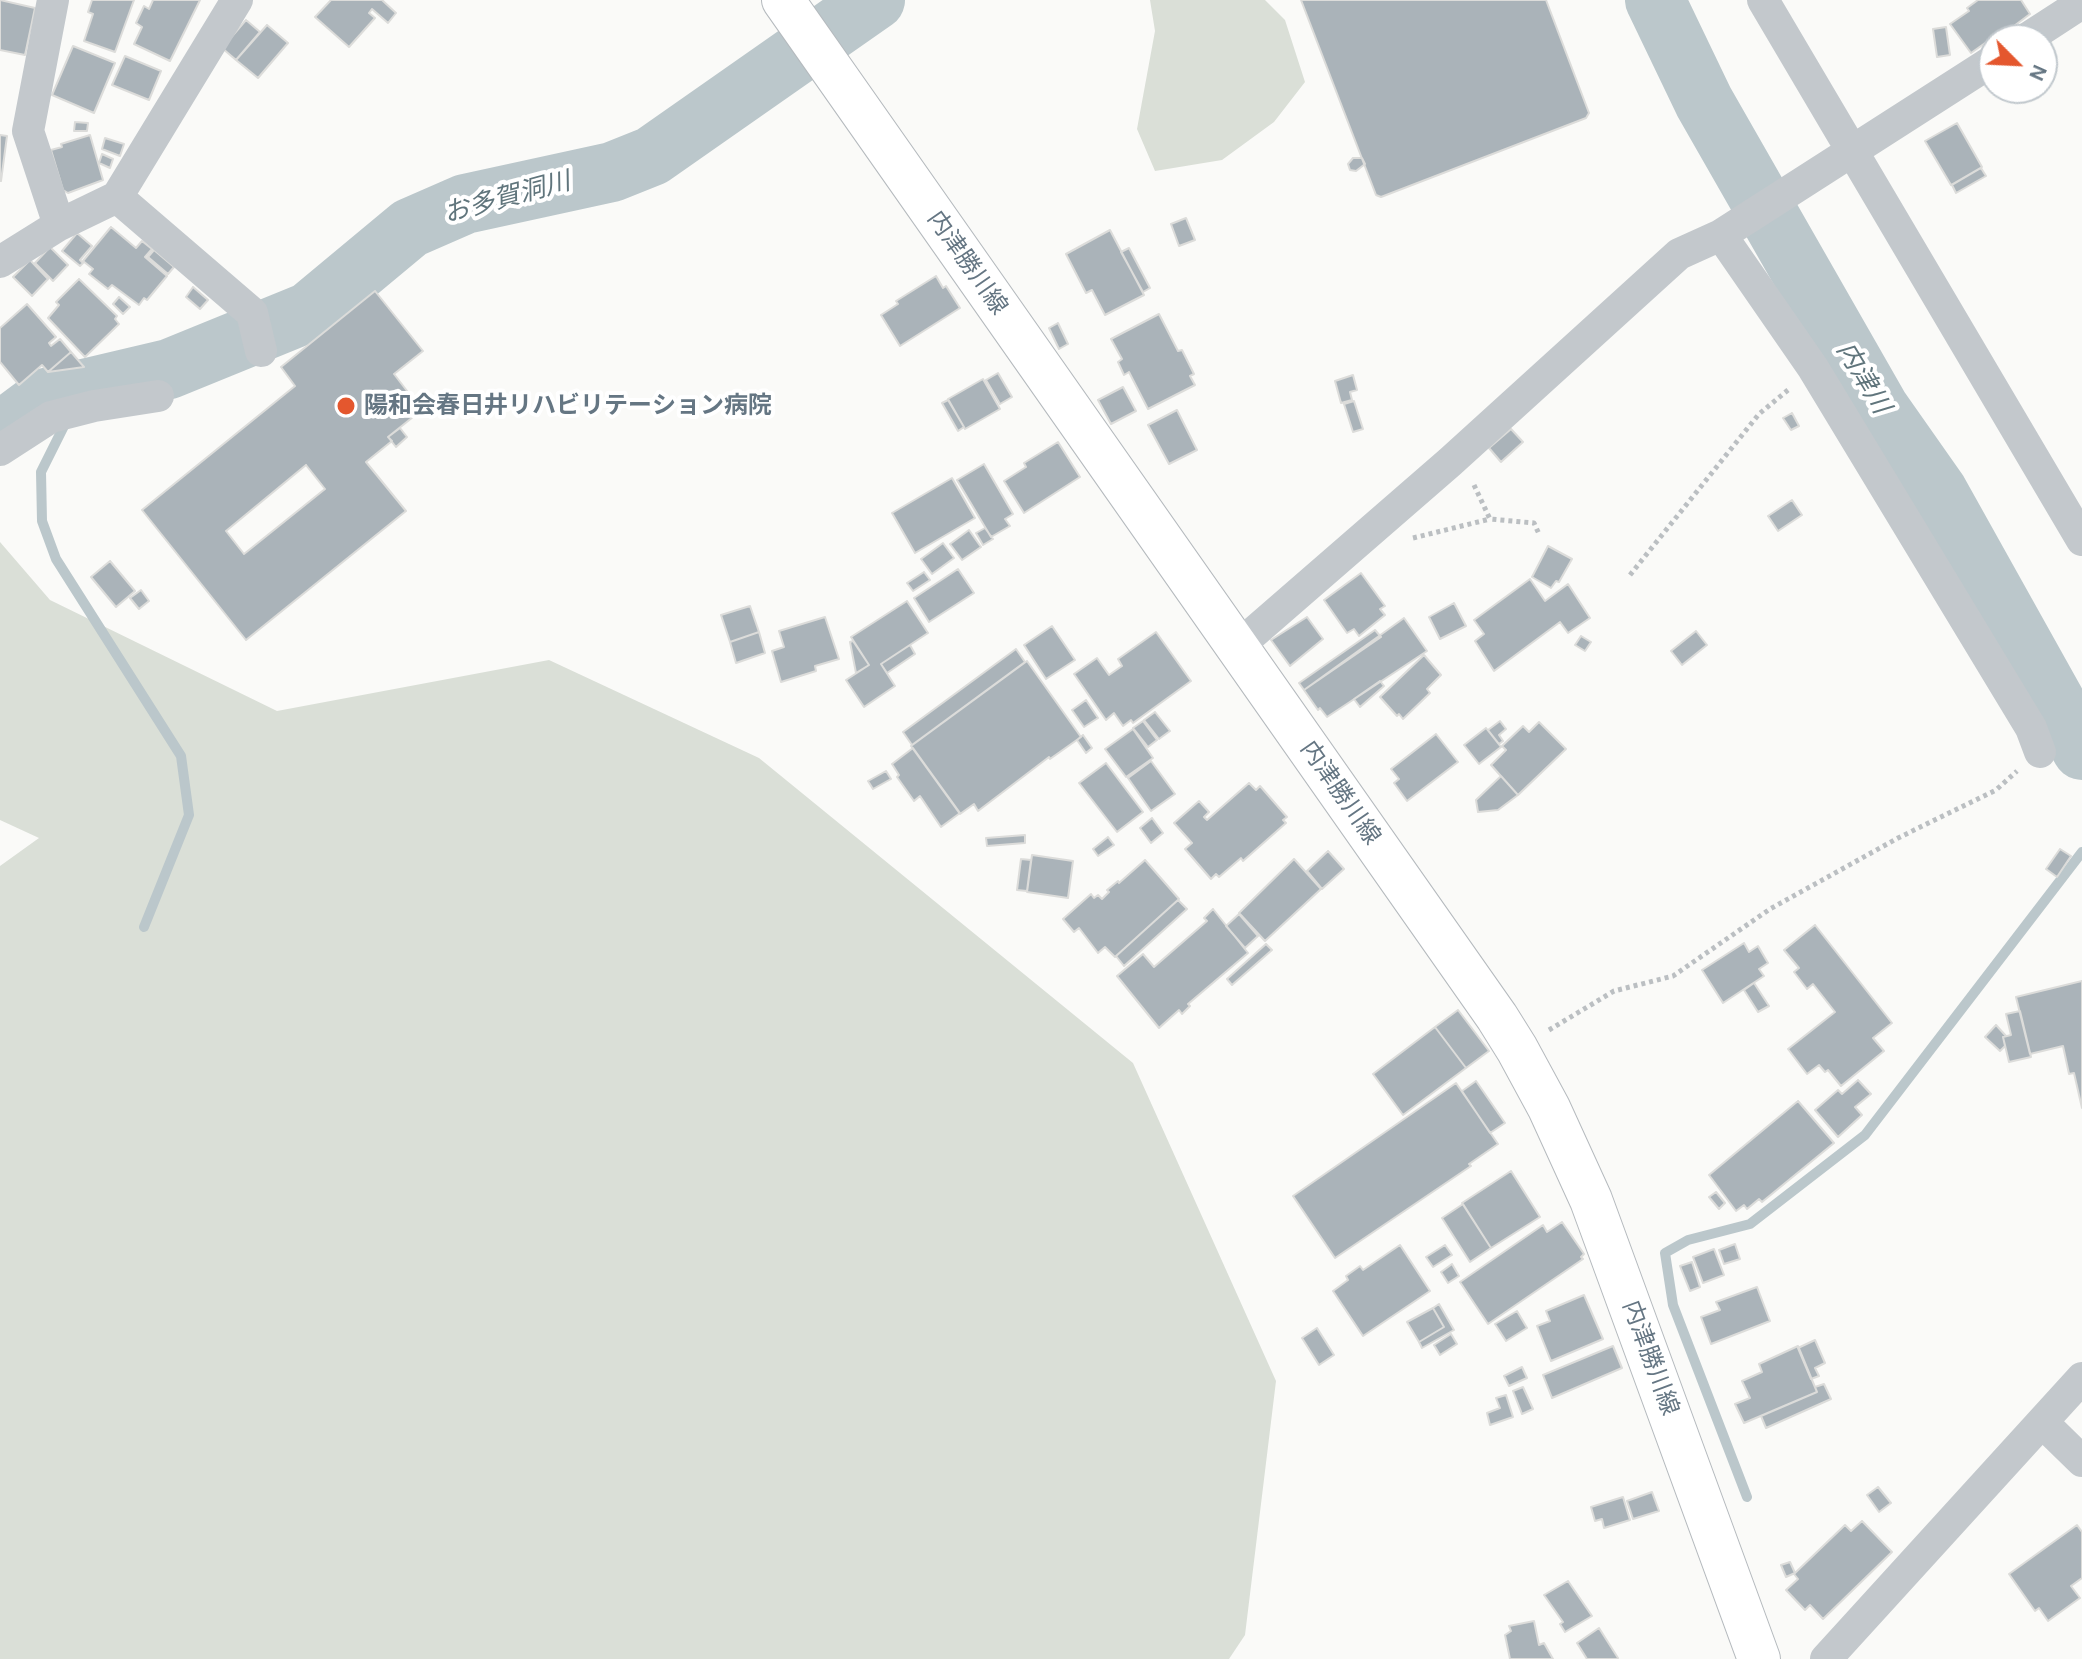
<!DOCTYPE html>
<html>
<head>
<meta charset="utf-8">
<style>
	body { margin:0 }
	#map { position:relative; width:2082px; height:1659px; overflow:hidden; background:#fafaf8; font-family:Karla,sans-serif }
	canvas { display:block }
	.north { position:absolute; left:1978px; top:24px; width:80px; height:80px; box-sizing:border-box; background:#fff; border:2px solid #c1c8cd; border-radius:50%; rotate:114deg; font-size:22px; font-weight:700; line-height:32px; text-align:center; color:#657683 }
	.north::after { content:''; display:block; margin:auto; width:28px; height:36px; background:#e4572e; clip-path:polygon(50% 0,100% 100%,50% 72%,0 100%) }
</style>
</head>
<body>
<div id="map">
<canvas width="2082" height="1659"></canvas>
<div class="north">N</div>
</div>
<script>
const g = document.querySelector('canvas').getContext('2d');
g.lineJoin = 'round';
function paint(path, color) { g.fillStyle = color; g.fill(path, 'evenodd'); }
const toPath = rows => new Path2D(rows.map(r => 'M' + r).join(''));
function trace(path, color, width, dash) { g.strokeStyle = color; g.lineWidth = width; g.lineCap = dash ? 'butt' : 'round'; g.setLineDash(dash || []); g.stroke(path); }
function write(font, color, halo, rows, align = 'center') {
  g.font = font + ' Karla,"Noto Sans JP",sans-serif'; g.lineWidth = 8; g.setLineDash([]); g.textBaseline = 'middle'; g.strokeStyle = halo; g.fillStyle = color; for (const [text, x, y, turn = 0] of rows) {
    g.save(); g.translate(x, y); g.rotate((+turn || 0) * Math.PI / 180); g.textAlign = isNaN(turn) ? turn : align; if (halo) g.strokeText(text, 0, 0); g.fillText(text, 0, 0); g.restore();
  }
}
paint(toPath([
	[1150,0,1265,0,1285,20,1305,82,1274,122,1222,160,1155,171,1137,129,1155,31],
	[0,542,50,600,277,711,549,660,759,758,1133,1063,1276,1381,1245,1635,1229,1659,0,1659,0,866,39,838,0,820]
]), '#dadfd7');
trace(toPath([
	[67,420,41,472,42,521,56,559,181,756,189,815,144,927],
	[1747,1497,1673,1305,1665,1253,1688,1240,1750,1224,1865,1135,2082,852]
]), '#bbc7cb', 10);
trace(toPath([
	[1655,0,1704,102,1879,408,1938,492,2082,750],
	[0,432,46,398,169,369,309,312,410,228,465,204,612,172,652,156,875,0]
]), '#bbc7cb', 60);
const building = toPath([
	[0,0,35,8,25,55,0,50,0,0],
	[92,0,134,0,115,52,84,41,93,14,88,12,92,0],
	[153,0,200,0,170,61,134,44,142,27,136,23,144,6,149,9,153,0],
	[331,0,382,0,396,13,388,23,372,9,369,13,375,18,349,47,315,17,331,0],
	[1301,0,1546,0,1589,113,1586,118,1381,197,1376,195,1301,0],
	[1978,0,2021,0,2030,14,1990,44,1988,41,1971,53,1950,24,1969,11,1967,8,1978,0],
	[246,20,260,32,236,60,222,48,246,20],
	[267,25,288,43,258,78,236,60,267,25],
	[1946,27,1950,55,1937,57,1933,29,1946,27],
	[73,46,115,63,94,113,52,95,73,46],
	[125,56,161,71,149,100,112,85,125,56],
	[75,122,88,123,87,131,74,131,75,122],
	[1957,123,1982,167,1951,185,1925,141,1957,123],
	[0,135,7,136,1,181,0,181,0,135],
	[90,135,103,180,68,193,63,190,51,150,62,147,61,144,90,135],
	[105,138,124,144,120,156,102,149,105,138],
	[102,154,113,159,110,168,99,163,102,154],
	[1353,158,1362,158,1365,164,1356,171,1350,170,1348,164,1353,158],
	[1981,168,1986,176,1956,193,1952,185,1981,168],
	[1186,218,1195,240,1179,246,1171,224,1186,218],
	[111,227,136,248,142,241,152,249,145,257,167,276,147,300,144,298,139,305,112,285,108,289,89,274,93,269,83,261,111,227],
	[1110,230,1144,295,1105,315,1092,290,1086,293,1066,254,1110,230],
	[77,233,92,246,80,260,83,263,80,266,62,251,77,233],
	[50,247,68,265,53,281,35,263,50,247],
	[1129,248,1150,288,1143,292,1121,252,1129,248],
	[154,250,174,267,168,274,148,257,154,250],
	[30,260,48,279,32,296,13,277,30,260],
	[936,276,943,288,946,286,960,308,900,346,881,315,898,304,896,301,936,276],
	[79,279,117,316,115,319,119,324,85,357,48,318,59,305,56,302,79,279],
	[193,287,208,300,200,309,186,297,193,287],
	[375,291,423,351,394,374,414,400,405,407,413,417,388,437,392,441,366,462,406,511,246,640,142,510,295,386,281,367,375,291],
	[306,465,325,489,244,554,226,531,306,465],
	[119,297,130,307,123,314,113,304,119,297],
	[27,304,56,337,49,343,51,346,60,339,71,352,48,372,42,365,19,385,0,362,0,328,27,304],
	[1159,314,1178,351,1182,350,1194,374,1190,376,1195,385,1148,409,1129,372,1124,375,1118,362,1122,359,1111,339,1159,314],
	[1058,323,1068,344,1059,349,1049,328,1058,323],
	[71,352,84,367,48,372,71,352],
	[998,373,1012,397,1000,404,986,380,998,373],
	[1353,375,1357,390,1350,392,1352,400,1341,403,1335,381,1353,375],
	[983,379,1000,409,965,429,948,399,983,379],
	[1123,387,1136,411,1111,424,1098,400,1123,387],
	[948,400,964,427,958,431,942,403,948,400],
	[1354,401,1363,429,1353,432,1344,404,1354,401],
	[1177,410,1197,450,1169,464,1148,425,1177,410],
	[1792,413,1799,426,1791,430,1783,418,1792,413],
	[400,428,407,437,396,447,388,437,400,428],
	[1511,429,1523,442,1501,462,1489,448,1511,429],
	[1058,442,1080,477,1024,513,1004,481,1026,467,1024,463,1058,442],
	[984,464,1013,514,1005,519,1010,526,991,537,957,480,984,464],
	[952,478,975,518,915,553,892,513,952,478],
	[1792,500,1802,515,1778,531,1768,516,1792,500],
	[985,528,993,539,983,545,976,533,985,528],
	[969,530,981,547,962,560,950,544,969,530],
	[943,543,954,558,932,574,921,559,943,543],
	[1548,546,1572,559,1559,582,1556,581,1551,588,1532,577,1548,546],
	[110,561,135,591,116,607,91,577,110,561],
	[958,569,974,593,929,622,914,598,958,569],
	[924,572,930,580,913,591,907,583,924,572],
	[1361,573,1385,606,1380,609,1385,615,1359,636,1354,629,1347,633,1324,600,1361,573],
	[1530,579,1545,601,1568,584,1590,618,1568,633,1560,622,1494,671,1475,641,1484,634,1474,620,1530,579],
	[141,590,149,601,139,609,130,598,141,590],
	[907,601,928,633,881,664,895,686,864,707,846,680,869,665,851,637,907,601],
	[1454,603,1466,626,1440,639,1429,617,1454,603],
	[750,606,759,632,730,642,721,615,750,606],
	[825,617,839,659,815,666,816,671,781,682,772,651,784,647,779,631,825,617],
	[1307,617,1323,639,1290,666,1271,640,1307,617],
	[1404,618,1427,651,1327,717,1320,708,1318,710,1304,690,1404,618],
	[1052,626,1075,660,1046,679,1024,645,1052,626],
	[1375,630,1381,637,1304,690,1299,683,1375,630],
	[1696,631,1707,645,1682,665,1671,651,1696,631],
	[759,632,765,653,736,663,730,642,759,632],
	[1156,632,1191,681,1133,723,1131,720,1123,726,1114,713,1106,720,1074,674,1097,658,1109,675,1122,666,1118,659,1156,632],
	[1581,636,1591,642,1585,651,1575,645,1581,636],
	[853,641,869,665,856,673,850,642,853,641],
	[910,645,915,654,887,673,881,664,910,645],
	[1016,649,1025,662,912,745,903,732,1016,649],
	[1424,655,1441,675,1427,689,1430,693,1403,719,1399,714,1397,716,1380,697,1424,655],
	[1027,661,1081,737,1050,759,1049,757,978,811,974,804,960,814,911,746,1027,661],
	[1380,681,1384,686,1360,707,1354,699,1380,681],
	[1086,700,1098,718,1084,727,1072,710,1086,700],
	[1155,712,1170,731,1159,739,1144,720,1155,712],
	[1143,721,1157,740,1148,747,1133,728,1143,721],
	[1500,721,1506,729,1499,735,1503,741,1499,744,1488,730,1500,721],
	[1539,722,1566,749,1518,795,1491,765,1506,750,1502,746,1523,726,1529,732,1539,722],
	[1486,728,1501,747,1479,764,1464,745,1486,728],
	[1133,729,1153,758,1126,777,1105,749,1133,729],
	[1436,734,1458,762,1407,801,1394,783,1399,779,1391,769,1436,734],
	[1083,735,1092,748,1086,753,1077,740,1083,735],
	[913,748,960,813,941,827,920,796,914,801,897,777,899,775,892,764,913,748],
	[1151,761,1175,794,1151,811,1128,778,1151,761],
	[1106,763,1143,812,1117,832,1079,783,1106,763],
	[886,771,891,779,873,789,868,781,886,771],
	[1501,776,1518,795,1498,810,1478,812,1476,800,1501,776],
	[1249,783,1256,790,1260,786,1287,817,1283,820,1286,823,1243,861,1241,858,1219,877,1216,874,1211,879,1185,849,1192,843,1174,823,1199,801,1209,812,1204,817,1207,820,1249,783],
	[1152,818,1163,833,1151,843,1140,828,1152,818],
	[1025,835,1025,843,987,846,986,838,1025,835],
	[1108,837,1114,845,1098,856,1093,849,1108,837],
	[2060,849,2071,856,2057,877,2046,869,2060,849],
	[1328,851,1344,869,1322,889,1307,871,1328,851],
	[1032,855,1073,861,1068,898,1027,892,1032,855],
	[1021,859,1031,860,1027,891,1017,890,1021,859],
	[1294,859,1321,889,1265,941,1239,913,1294,859],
	[1145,860,1179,899,1115,957,1105,947,1098,953,1079,928,1074,932,1063,919,1091,894,1094,898,1098,895,1102,899,1109,892,1107,890,1118,881,1119,883,1145,860],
	[1178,900,1187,909,1124,966,1116,956,1178,900],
	[1213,909,1248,953,1188,1004,1190,1006,1182,1014,1179,1010,1159,1028,1117,976,1143,954,1154,967,1207,921,1204,918,1213,909],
	[1239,914,1258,936,1245,948,1226,926,1239,914],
	[1815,925,1892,1023,1873,1038,1884,1051,1841,1086,1828,1070,1825,1072,1819,1065,1807,1074,1788,1049,1835,1012,1813,984,1807,989,1794,972,1799,968,1784,950,1815,925],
	[1744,943,1749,952,1758,946,1768,963,1759,969,1764,976,1723,1003,1702,970,1744,943],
	[1266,944,1272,950,1232,985,1227,979,1266,944],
	[2082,981,2082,1108,2074,1073,2069,1074,2063,1046,2030,1054,2016,997,2082,981],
	[1754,983,1769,1006,1758,1012,1744,990,1754,983],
	[1458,1010,1489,1051,1466,1068,1435,1027,1458,1010],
	[2020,1011,2031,1057,2009,1062,2003,1037,2011,1035,2006,1014,2020,1011],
	[1996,1025,2006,1036,2003,1037,2005,1046,2000,1051,1985,1037,1996,1025],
	[1435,1027,1466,1068,1403,1115,1373,1074,1435,1027],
	[1858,1080,1871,1094,1855,1107,1862,1115,1838,1137,1815,1110,1838,1090,1842,1094,1858,1080],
	[1476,1081,1505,1123,1490,1133,1462,1091,1476,1081],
	[1456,1083,1498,1144,1469,1164,1471,1166,1335,1258,1293,1196,1456,1083],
	[1798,1101,1834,1143,1762,1202,1759,1199,1747,1209,1744,1205,1736,1211,1709,1175,1798,1101],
	[1511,1171,1540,1217,1491,1248,1462,1203,1511,1171],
	[1716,1192,1725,1203,1719,1209,1709,1197,1716,1192],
	[1463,1204,1491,1248,1470,1262,1442,1218,1463,1204],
	[1562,1222,1584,1254,1581,1257,1583,1259,1488,1324,1460,1282,1543,1225,1547,1232,1562,1222],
	[1735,1244,1740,1259,1724,1264,1719,1250,1735,1244],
	[1400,1245,1430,1291,1363,1336,1333,1291,1348,1280,1346,1276,1360,1266,1363,1270,1400,1245],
	[1445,1245,1452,1255,1433,1267,1426,1257,1445,1245],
	[1714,1249,1724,1275,1703,1283,1693,1257,1714,1249],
	[1692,1262,1700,1287,1690,1291,1680,1266,1692,1262],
	[1452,1264,1459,1276,1448,1283,1441,1272,1452,1264],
	[1757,1287,1770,1321,1711,1344,1701,1317,1720,1310,1716,1302,1757,1287],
	[1584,1295,1603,1339,1551,1361,1537,1326,1550,1321,1546,1311,1584,1295],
	[1439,1304,1454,1330,1422,1348,1419,1342,1444,1327,1433,1308,1439,1304],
	[1433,1308,1444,1327,1419,1342,1407,1322,1433,1308],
	[1517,1311,1527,1328,1506,1341,1495,1324,1517,1311],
	[1317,1328,1334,1355,1319,1365,1302,1338,1317,1328],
	[1451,1334,1457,1344,1440,1355,1434,1345,1451,1334],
	[1815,1340,1825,1363,1815,1368,1819,1376,1811,1379,1798,1348,1815,1340],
	[1613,1346,1622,1368,1552,1398,1543,1375,1613,1346],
	[1798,1346,1817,1392,1744,1423,1735,1404,1750,1398,1742,1381,1762,1372,1759,1364,1798,1346],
	[1522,1367,1527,1378,1509,1386,1504,1376,1522,1367],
	[1824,1384,1831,1399,1766,1428,1761,1416,1817,1392,1815,1387,1824,1384],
	[1523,1387,1533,1409,1522,1414,1513,1391,1523,1387],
	[1506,1395,1513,1417,1490,1425,1487,1413,1500,1408,1496,1398,1506,1395],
	[1878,1487,1891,1503,1879,1512,1867,1495,1878,1487],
	[1652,1492,1659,1511,1633,1519,1627,1501,1652,1492],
	[1623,1497,1630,1520,1604,1528,1602,1519,1595,1521,1591,1507,1623,1497],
	[1862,1521,1892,1552,1823,1619,1810,1605,1805,1610,1786,1590,1798,1579,1794,1574,1845,1525,1851,1531,1862,1521],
	[2077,1525,2082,1532,2082,1578,2071,1586,2080,1598,2048,1621,2039,1608,2035,1611,2009,1574,2077,1525],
	[1790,1562,1795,1573,1786,1577,1781,1565,1790,1562],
	[1568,1581,1592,1616,1565,1632,1560,1624,1563,1622,1544,1595,1568,1581],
	[1534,1621,1539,1645,1544,1643,1553,1659,1510,1659,1505,1635,1511,1631,1509,1626,1534,1621],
	[1599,1628,1618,1658,1617,1659,1587,1659,1577,1643,1599,1628]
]);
paint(building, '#aab3b9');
trace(building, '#dcdcda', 2);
const major = toPath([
	[783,0,1497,1017,1517,1049,1549,1108,1591,1200,1759,1659]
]);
trace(major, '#b5babe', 44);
trace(toPath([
	[1474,485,1490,519,1534,523,1539,534],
	[1413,538,1490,519],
	[1630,575,1759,414,1788,390],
	[1549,1030,1614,991,1673,976,1770,909,1898,838,1996,790,2017,771]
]), '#bbbfc2', 5, [4, 4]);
trace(toPath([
	[53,0,28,131,59,225],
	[1763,0,2082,540],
	[2025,40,2082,3],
	[117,197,252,313,261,351],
	[1721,235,1813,368,2031,728,2040,752],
	[0,262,59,225,117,197,237,0],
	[0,450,51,417,94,406,158,396],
	[1237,647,1450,462,1679,254,1721,235,1994,60],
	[2042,1422,2082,1461],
	[1826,1659,2082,1378]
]), '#c3c8cc', 32);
trace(major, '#fff', 42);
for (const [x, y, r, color] of [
	[346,406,10,"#e4572e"]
]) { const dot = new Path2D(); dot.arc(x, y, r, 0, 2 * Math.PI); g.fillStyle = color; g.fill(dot); trace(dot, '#fff', 3); }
write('24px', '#657683', '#fff', [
	["内津勝川線",967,263,55],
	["内津勝川線",1340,793,55],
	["内津勝川線",1650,1358,70]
]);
write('bold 24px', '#657683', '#fff', [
	["陽和会春日井リハビリテーション病院",364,406]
], 'left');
write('italic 26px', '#60757c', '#fff', [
	["お多賀洞川",507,198,-15],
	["内津川",1863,378,59]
]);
</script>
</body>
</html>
